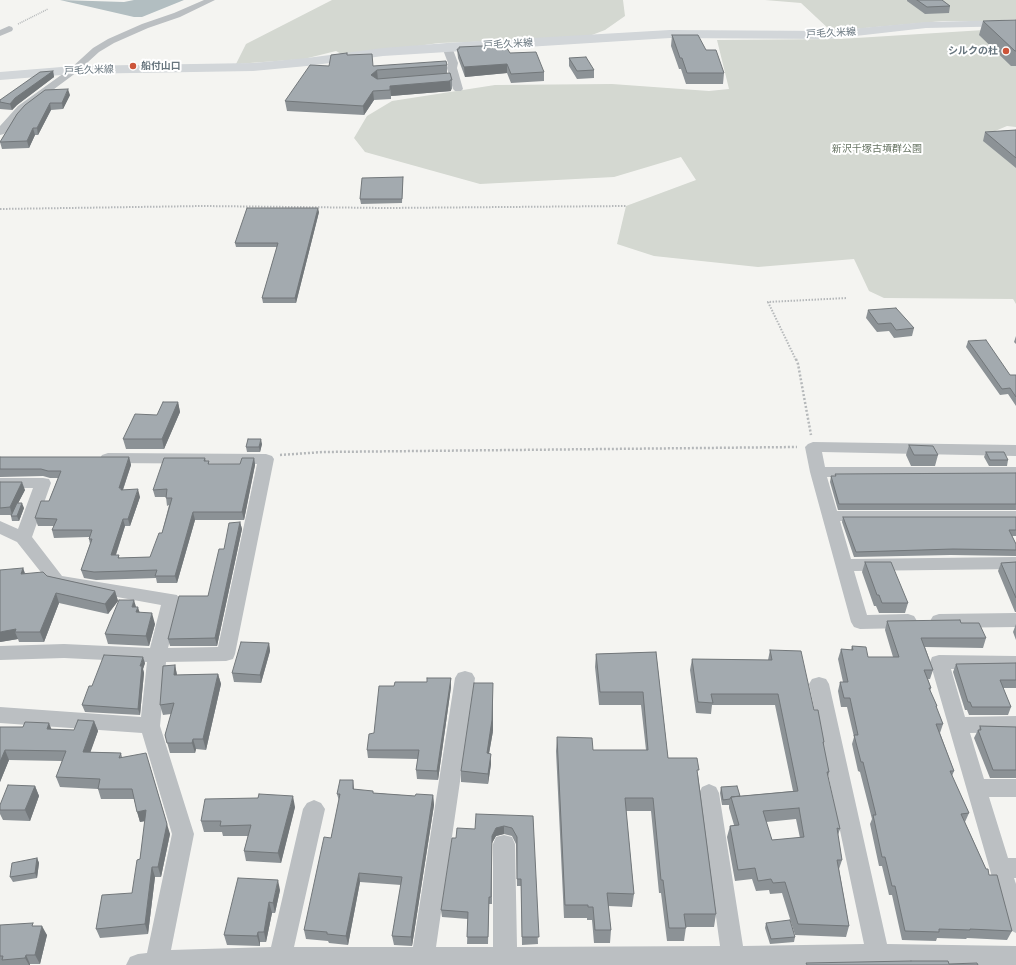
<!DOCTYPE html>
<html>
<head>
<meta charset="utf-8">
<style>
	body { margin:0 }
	canvas { display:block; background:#f4f4f1 }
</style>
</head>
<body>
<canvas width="1016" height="965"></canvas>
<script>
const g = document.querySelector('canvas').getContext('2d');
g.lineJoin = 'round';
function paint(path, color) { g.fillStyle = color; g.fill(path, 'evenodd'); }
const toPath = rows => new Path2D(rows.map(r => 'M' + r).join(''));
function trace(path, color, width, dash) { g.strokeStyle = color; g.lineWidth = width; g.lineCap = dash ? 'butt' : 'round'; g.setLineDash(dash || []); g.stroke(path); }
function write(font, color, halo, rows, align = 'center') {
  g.font = font + ' "Asap Condensed","Noto Sans JP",sans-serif'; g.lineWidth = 4; g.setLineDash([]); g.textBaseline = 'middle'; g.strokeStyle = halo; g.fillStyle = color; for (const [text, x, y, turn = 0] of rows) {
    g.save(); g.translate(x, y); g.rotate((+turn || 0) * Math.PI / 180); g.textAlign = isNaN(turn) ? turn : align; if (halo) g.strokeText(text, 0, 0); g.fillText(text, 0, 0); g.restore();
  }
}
paint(toPath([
	[332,0,623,0,625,16,605,30,584,38,439,43,345,56,336,51,304,59,236,64,246,44],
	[765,0,1016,0,1016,19,988,21,943,21,831,31,801,3],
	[1016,28,1016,127,1007,126,988,134,1016,156,1016,304,1013,299,884,298,869,291,854,259,758,267,654,256,617,244,626,206,696,180,681,157,614,177,480,184,365,152,354,138,367,116,392,101,495,85,612,84,709,91,729,89,717,40,840,39]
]), '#d4d8d1');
paint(toPath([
	[60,0,124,2,134,0,184,0,142,17,134,17]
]), '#b2bec1');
trace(toPath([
	[18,24,48,9]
]), '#b5b8ba', 1.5, [1, 1]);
trace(toPath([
	[0,209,203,206,386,208,626,206],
	[796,360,768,302,847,298]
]), '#b5b8ba', 2, [1.5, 1.5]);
trace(toPath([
	[796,359,798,364,811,435],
	[280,455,323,452,797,447]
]), '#b5b8ba', 2.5, [2, 2]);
paint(toPath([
	[204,0,215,0,180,17,148,28,114,43,99,52,77,72,26,110,4,134,0,135,0,126,18,106,71,68,93,48,108,39,142,24,174,13,204,0],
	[9,26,12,27,13,29,12,31,0,36,0,30,9,26],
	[447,44,452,47,458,63,457,68,463,89,461,91,455,91,453,89,447,68,448,63,442,47,447,44],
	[813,442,1016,445,1016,456,822,452,825,467,1016,467,1016,477,827,477,837,511,1016,511,1016,521,840,521,851,559,1016,557,1016,569,854,571,867,615,908,614,914,616,917,621,914,626,908,628,860,629,854,627,851,622,810,472,805,447,808,444,813,442],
	[108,453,266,454,272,456,274,459,235,654,233,659,226,661,166,662,160,726,194,834,171,950,271,947,303,809,307,803,314,800,321,803,325,809,294,947,413,947,455,678,458,673,465,671,472,673,475,678,436,947,493,947,493,844,496,837,504,835,512,837,515,844,517,947,720,946,699,793,702,787,709,784,716,787,719,793,743,946,864,944,809,684,812,679,819,677,826,679,829,684,887,944,1016,946,1016,965,126,965,130,957,138,954,147,953,172,834,142,733,0,723,0,707,141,717,147,662,64,658,0,660,0,646,64,644,150,648,161,605,51,585,17,542,0,534,0,521,18,529,33,488,0,488,0,478,43,478,49,479,51,483,32,537,62,576,177,595,180,600,168,648,218,647,257,464,108,463,102,461,100,458,102,455,108,453],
	[1016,613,1016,627,939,628,933,626,930,621,933,616,939,614,1016,613],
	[939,655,1016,656,1016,670,951,669,965,717,1016,716,1016,732,970,733,984,779,1016,779,1016,797,989,797,1008,858,1016,858,1016,878,1014,878,1016,884,1016,933,1008,929,1005,922,930,662,932,657,939,655]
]), '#bbbfc2');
paint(toPath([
	[1016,20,1016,26,926,28,829,39,670,38,383,56,307,66,253,71,74,74,0,80,0,72,74,66,253,63,307,58,383,48,447,43,670,30,829,31,926,22,1016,20]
]), '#d2d6d9');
paint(toPath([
	[907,0,942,0,950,6,949,13,925,14,907,1],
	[1016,20,1016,66,1011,66,979,35,983,21],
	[672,35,706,50,724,73,723,84,686,84,681,69,679,69,671,46],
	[459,47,510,53,544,72,544,81,511,83,507,73,465,77,458,58,457,49,459,49],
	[347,53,347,55,373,66,447,65,447,73,452,80,452,89,451,90,451,91,391,96,391,99,374,100,364,115,287,111,285,101,329,66],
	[569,58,594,70,594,78,577,79,569,66],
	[53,71,54,77,17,105,12,110,0,109,0,100],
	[70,95,63,109,51,110,38,135,35,135,29,148,2,149,0,142,17,114],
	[1016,130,1016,168,983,141,985,132],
	[403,177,402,203,361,204,360,199],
	[319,212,296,303,263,303,262,298,277,247,236,247,235,243],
	[868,310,914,328,912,336,894,338,889,331,877,332,866,318],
	[1016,336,1016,344,1014,342],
	[968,341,1010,375,1016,375,1016,406,1008,394,1000,395,966,347],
	[178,402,180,412,164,449,126,449,123,439,157,415],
	[262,444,260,452,247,452,246,447],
	[909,445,938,455,935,466,911,466,906,455],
	[986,452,1008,460,1007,466,989,466,984,457],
	[0,457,129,457,131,465,123,490,140,497,130,526,125,526,116,555,120,558,150,557,162,533,169,505,167,506,166,497,155,497,153,490,205,458,206,461,209,461,209,464,240,464,254,458,255,465,244,520,195,520,177,583,157,583,156,578,96,580,84,578,81,570,90,544,89,539,89,537,54,538,52,530,54,526,38,526,35,518,49,501,58,478,50,478,43,476,0,477],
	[1016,473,1016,510,838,510,830,482,831,476,835,476,835,474],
	[0,482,25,490,18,503,24,508,19,521,12,521,11,516,11,515,0,515],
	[843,517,1016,517,1016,536,1012,536,1016,544,1016,556,951,555,854,557,842,522],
	[240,522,242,529,217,646,170,646,168,639,208,596,224,549],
	[865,562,908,603,905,613,879,613,876,606,874,606,862,572],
	[1016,562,1016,612,1015,612,998,571,1001,563],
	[23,568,25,573,47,576,115,591,118,601,108,614,59,603,44,642,19,642,18,639,0,642],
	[136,607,140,613,155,624,149,646,108,644,105,634],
	[887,621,961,623,986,638,983,648,925,647,933,670,930,679,928,679,931,688,930,691,937,706,936,708,943,724,940,733,954,771,952,776,969,813,965,822,986,869,989,875,1012,931,1007,940,967,938,966,939,937,938,936,941,902,940,892,895,889,895,882,866,879,866,870,824,872,819,860,772,858,771,852,744,854,737,847,707,841,707,838,691,840,682,843,682,838,659,841,649,851,650,852,646,868,657,893,657,885,630],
	[1016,624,1016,640,1013,632],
	[269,643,270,651,261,683,234,682,232,673],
	[770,650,814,710,824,742,823,746,829,772,828,777,840,829,838,835,842,860,839,869,849,926,846,937,795,935,782,893,770,894,769,890,756,891,752,879,735,881,727,837,730,826,734,825,729,808,729,805,722,805,720,793,721,787,740,796,793,791,775,705,712,705,711,714,696,713,690,670,692,659,768,660],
	[796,819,800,838,772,840,766,822],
	[656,652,668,758,698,775,716,914,714,927,686,927,684,941,667,941,661,893,659,893,651,811,626,811,634,894,632,907,608,906,611,930,610,943,594,943,592,920,587,920,587,918,564,918,556,751,557,737,593,750,646,750,641,705,599,705,595,667,596,654],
	[145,663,143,669,144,673,140,715,85,712,82,705,92,686],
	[1016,663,1016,688,1003,688,1011,707,1008,715,969,715,967,710,965,710,953,672,956,664],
	[175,665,177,675,218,674,221,684,206,750,196,749,195,753,170,753,165,735,171,714,163,715,160,705],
	[451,678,451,687,438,780,417,779,416,770,418,759,368,758,367,750,394,686,427,682],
	[94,721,98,731,90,752,121,753,122,757,170,834,161,877,155,877,148,934,100,938,96,929,132,893,140,859,145,821,140,822,134,799,101,799,98,789,60,787,56,777,62,761,9,760,0,782,0,727,52,729,74,730],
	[980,726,1016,727,1016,778,990,778,974,738,978,730,979,730],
	[493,731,489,754,491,764,488,784,461,782,461,771],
	[35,786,39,796,30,821,3,820,0,814,0,805],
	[354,789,374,793,415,796,433,795,434,805,412,946,394,945,392,936,401,885,360,882,348,945,329,943,328,941,306,939,304,930,331,838,339,801,337,794],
	[295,807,281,863,246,861,244,851,248,836,223,836,222,832,204,832,201,821],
	[533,816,538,944,522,945,521,886,517,886,516,844,512,836,504,834,496,836,492,843,492,904,489,904,488,944,467,944,468,919,442,917,441,910,475,829],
	[37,858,39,863,37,878,13,882,10,877],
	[280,890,275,913,272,913,266,942,260,942,260,946,227,945,224,935],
	[766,923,795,937,794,942,770,944,765,928],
	[0,925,34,926,47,935,40,964,30,964,30,965,0,965]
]), '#8c9296');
paint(toPath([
	[507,64,507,73,465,77,464,67],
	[377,70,378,80,371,75],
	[53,71,54,77,17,105,12,110,10,104,15,98],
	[450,81,451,91,391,96,390,86],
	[68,89,70,95,63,109,62,103],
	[373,91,374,100,364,115,363,106],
	[50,103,51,110,38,135,37,128],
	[33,128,35,135,29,148,27,141],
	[318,208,319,212,296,303,295,298],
	[178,402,180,412,164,449,162,439],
	[261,439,262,444,260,452,259,447],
	[129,457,131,465,122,492,119,488],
	[254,458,255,465,244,520,242,512],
	[22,482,25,490,12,515,10,507],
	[138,489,140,497,130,526,128,519],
	[22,503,24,508,19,521,17,516],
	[193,512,195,520,177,583,175,576],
	[123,519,125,526,113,563,111,555],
	[240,522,242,529,217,646,215,638],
	[23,568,26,578,21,574],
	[115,591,118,601,108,614,105,604],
	[56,593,59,603,44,642,40,632],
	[134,600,137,610,138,607,141,617,139,623,132,607],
	[152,613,155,624,149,646,146,636],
	[16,629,15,632,18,639,0,642,0,632],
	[269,643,270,651,261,683,260,675],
	[143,657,145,663,143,669,144,673,140,715,138,709,140,666],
	[175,665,177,675,174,675],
	[218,674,221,684,206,750,203,739],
	[451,678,451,687,438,780,437,771],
	[493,694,493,731,487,764,487,753],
	[94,721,98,731,87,762,83,752],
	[49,723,53,733,47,729],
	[193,739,196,749,195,753,192,743],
	[5,750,9,760,0,782,0,762],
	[491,754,491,764,488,784,488,774],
	[149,763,170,834,161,877,158,867],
	[353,780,354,789,353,789],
	[35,786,39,796,30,821,25,810],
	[433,795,434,805,412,946,411,937],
	[293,796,295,807,281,863,278,853],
	[146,810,150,820,140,822,137,812],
	[504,826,504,834,496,836,492,843,492,904,492,836,496,828],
	[37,858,39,863,37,878,35,873],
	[152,867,155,877,148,934,145,924],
	[359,873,360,882,348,945,346,936],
	[278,880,280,890,275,913,273,903],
	[269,902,272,913,266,942,264,932],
	[42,926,47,935,40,964,35,955],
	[258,932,260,942,260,946,257,936],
	[26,955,30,964,30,965,29,965,25,958]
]), '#72777a');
const building = toPath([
	[917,0,942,0,950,6,927,7,917,0],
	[1016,20,1016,51,1015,51,983,21,1016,20],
	[672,35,698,35,706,50,716,50,724,73,687,73,682,58,680,58,672,35],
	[505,45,510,53,536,52,544,72,511,74,507,64,464,67,457,49,459,49,459,47,505,45],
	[347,53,347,55,372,54,373,66,446,61,447,65,377,70,371,75,377,79,450,73,452,80,450,80,450,81,390,86,390,90,373,91,363,106,285,101,310,65,329,66,331,55,347,53],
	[586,57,594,70,577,71,569,58,586,57],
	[53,71,15,98,10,104,0,102,0,100,40,72,53,71],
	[68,89,62,103,50,103,37,128,33,128,27,141,0,142,17,114,25,105,45,90,68,89],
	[1016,130,1016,158,985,132,1016,130],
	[403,177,402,199,360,199,362,178,403,177],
	[247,208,318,208,295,298,262,298,278,243,235,243,247,208],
	[896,308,914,328,896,330,891,323,878,324,868,310,896,308],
	[986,340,1010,375,1016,375,1016,397,1010,388,1002,389,968,341,986,340],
	[163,402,178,402,162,439,123,439,135,414,157,415,163,402],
	[248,439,261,439,259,447,246,447,248,439],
	[909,445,933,446,938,455,914,455,909,445],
	[986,452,1004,452,1008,460,990,460,986,452],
	[0,457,129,457,119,488,121,488,121,490,138,489,128,519,123,519,111,555,119,555,118,558,150,557,159,533,162,533,172,498,166,498,167,489,153,490,164,458,205,458,204,461,209,461,208,464,240,464,242,458,254,458,242,512,193,512,175,576,155,576,157,570,94,572,81,570,92,539,89,539,92,530,52,530,57,519,35,518,41,501,49,501,61,471,48,471,41,469,0,469,0,457],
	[1016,473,1016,504,839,504,831,476,836,476,835,474,1016,473],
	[0,482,22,482,10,507,0,508,0,482],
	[17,503,22,503,17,516,11,516,17,503],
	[843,517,1016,517,1016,530,1009,530,1016,544,1016,550,953,549,856,552,843,517],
	[240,522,215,638,168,639,179,596,208,596,219,549,224,549,229,523,240,522],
	[865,562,891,562,908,603,882,603,879,595,877,595,865,562],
	[1016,562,1016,598,1001,563,1016,562],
	[23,568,21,574,43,572,47,576,115,591,105,604,56,593,40,632,15,632,16,629,0,632,0,570,23,568],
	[119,600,134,600,132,607,138,607,136,612,152,613,146,636,105,634,119,600],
	[960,620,961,623,979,623,986,638,921,638,933,670,924,670,931,688,929,688,937,706,936,706,943,724,936,724,954,771,950,771,969,813,961,814,986,869,988,869,989,875,997,875,1012,931,970,929,970,930,939,929,939,932,905,931,895,886,892,886,885,857,882,857,873,815,876,815,863,762,861,762,854,735,858,735,850,698,844,698,840,682,848,682,841,649,853,650,852,646,866,647,868,657,899,657,887,621,960,620],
	[241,642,269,643,260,675,232,673,241,642],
	[770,650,801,651,814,710,818,710,824,742,823,742,829,772,827,772,840,829,837,828,842,860,837,860,849,926,798,924,785,882,773,883,771,879,758,881,755,868,738,870,730,826,739,825,731,797,798,791,778,694,711,694,713,703,698,702,692,659,772,660,770,650],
	[799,808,804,837,772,840,763,811,799,808],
	[656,652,668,758,697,758,699,770,697,770,716,914,684,914,686,928,669,928,663,880,661,880,653,798,625,798,634,894,607,893,611,930,595,930,593,907,588,907,588,905,565,905,557,737,592,738,593,750,648,750,643,692,600,692,596,654,656,652],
	[104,655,143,657,140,666,142,666,138,709,82,705,89,686,92,686,104,655],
	[1016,663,1016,680,1000,680,1011,707,972,707,970,702,968,702,956,664,1016,663],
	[175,665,174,675,218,674,203,739,193,739,192,743,167,743,165,735,174,703,160,705,163,666,175,665],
	[427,678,451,678,437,771,416,770,419,750,367,750,369,734,374,733,379,686,394,686,395,682,427,682,427,678],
	[474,683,493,683,492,720,487,753,491,754,488,774,461,771,474,683],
	[78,720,94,721,83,752,121,753,119,758,146,753,167,824,158,867,152,867,145,924,96,929,102,895,132,893,137,860,140,859,146,810,137,812,132,789,98,789,100,779,56,777,66,751,5,750,0,762,0,727,23,727,25,722,49,723,47,729,74,730,78,720],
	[980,726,1016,727,1016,770,993,770,978,730,981,730,980,726],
	[340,780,353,780,353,789,373,791,373,793,415,796,416,794,433,795,411,937,392,936,402,877,359,873,346,936,327,934,327,932,304,930,324,837,331,838,340,794,337,794,340,780],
	[8,785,35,786,25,810,0,810,0,805,8,785],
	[737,786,740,796,731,797,730,799,723,800,721,787,737,786],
	[259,794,293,796,278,853,244,851,251,825,220,826,221,821,201,821,205,799,258,798,259,794],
	[476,814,533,816,539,937,522,937,521,879,517,879,517,837,512,828,504,826,496,828,492,836,491,897,489,897,488,937,467,937,468,912,441,910,452,838,456,838,457,828,475,829,476,814],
	[37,858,35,873,10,877,12,863,37,858],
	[238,878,278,880,273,903,269,902,264,932,258,932,257,936,224,935,238,878],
	[790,920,795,937,771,939,766,923,790,920],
	[33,923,32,926,42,926,35,955,26,955,25,958,2,960,3,956,0,956,0,925,33,923],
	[911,961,948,961,949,964,977,963,978,965,807,965,806,963,911,961]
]);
paint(building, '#a3aaaf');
trace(building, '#72777a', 1);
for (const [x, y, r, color] of [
	[1006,51,4,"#cc5439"],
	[133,66,4,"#cc5439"]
]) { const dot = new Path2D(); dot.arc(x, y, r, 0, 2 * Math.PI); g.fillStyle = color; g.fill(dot); trace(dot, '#fff', 1.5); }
write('10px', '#67757e', '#fff', [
	["戸毛久米線",831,33,-3],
	["戸毛久米線",508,44,-3],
	["戸毛久米線",89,70,-2]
]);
write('bold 10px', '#67757e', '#fff', [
	["シルクの杜",998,51],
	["船付山口",141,66,"left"]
], 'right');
write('10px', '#697665', '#fff', [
	["新沢千塚古墳群公園",877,149]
]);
</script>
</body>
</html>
